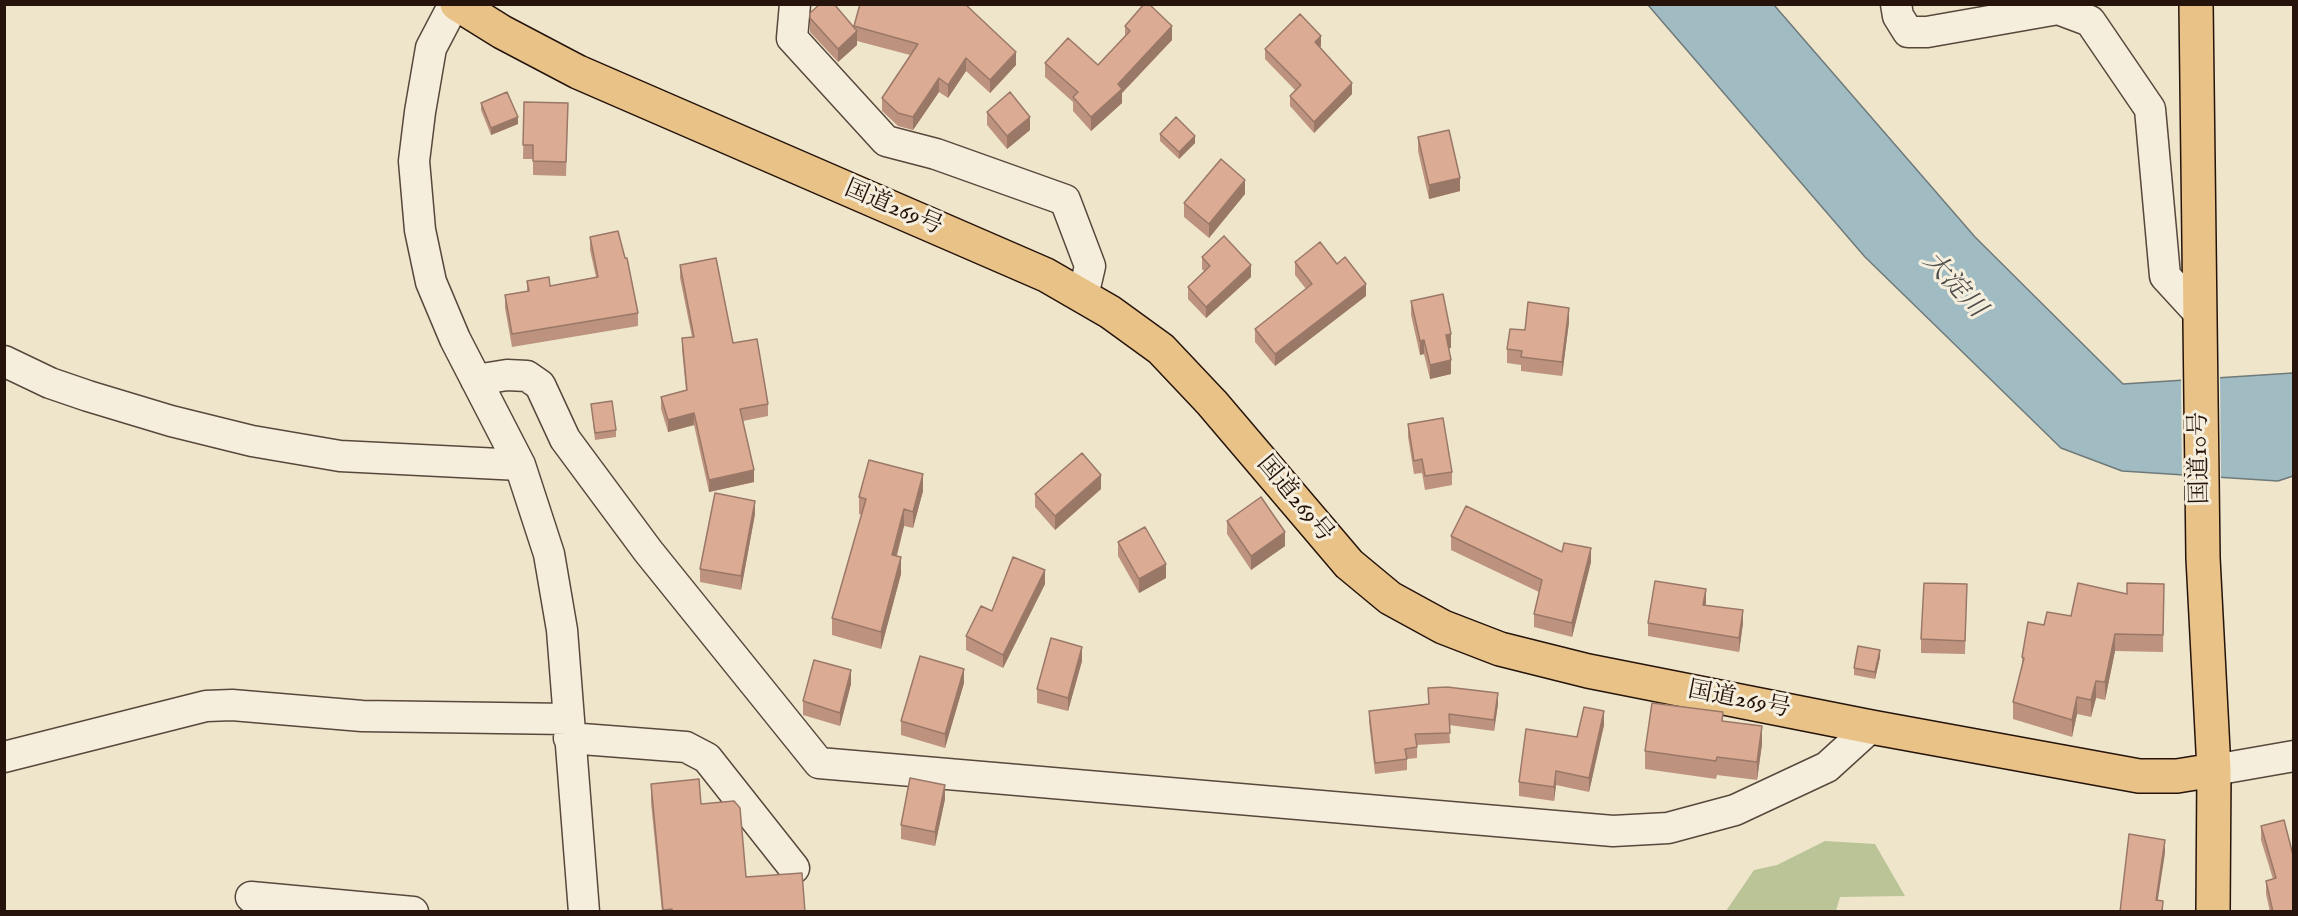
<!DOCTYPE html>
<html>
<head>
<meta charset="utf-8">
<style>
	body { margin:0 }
	#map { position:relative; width:2298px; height:916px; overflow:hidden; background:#efe5cb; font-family:"IM FELL English",serif }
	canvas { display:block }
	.frame { position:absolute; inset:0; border:6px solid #26140c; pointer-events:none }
</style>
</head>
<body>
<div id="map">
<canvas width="2298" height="916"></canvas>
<div class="frame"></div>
</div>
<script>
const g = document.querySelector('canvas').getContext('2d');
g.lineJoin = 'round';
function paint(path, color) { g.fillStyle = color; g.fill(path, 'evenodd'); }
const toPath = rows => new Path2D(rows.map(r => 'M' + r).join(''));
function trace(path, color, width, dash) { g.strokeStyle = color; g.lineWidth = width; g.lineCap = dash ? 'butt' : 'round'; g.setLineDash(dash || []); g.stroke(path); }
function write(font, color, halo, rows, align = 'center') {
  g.font = font + ' "IM FELL English","Noto Serif JP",serif'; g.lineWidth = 6; g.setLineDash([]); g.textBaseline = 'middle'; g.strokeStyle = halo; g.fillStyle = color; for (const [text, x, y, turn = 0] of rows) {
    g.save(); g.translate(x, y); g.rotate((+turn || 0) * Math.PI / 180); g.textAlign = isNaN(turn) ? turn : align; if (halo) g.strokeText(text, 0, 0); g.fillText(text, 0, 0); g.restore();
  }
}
paint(toPath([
	[1825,841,1875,844,1905,896,1840,897,1836,911,1726,911,1754,870,1777,865]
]), '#bbc496');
const water = toPath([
	[1648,5,1774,5,1975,237,2123,384,2293,373,2293,476,2278,481,2122,471,2061,448,1865,257,1648,5]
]);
paint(water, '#a0bcc2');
trace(water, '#6f7979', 1.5);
paint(toPath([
	[2220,375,2221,480,2182,478,2181,377]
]), '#efe5cb');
const minor = toPath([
	[454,4,431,48,420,112,414,161,420,230,431,282,455,339,520,465,549,554,562,630,584,912],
	[795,4,792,38,886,141,936,154,1065,200,1090,266,1083,296],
	[1896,4,1898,16,1908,32,1927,32,2058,9,2090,21,2150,109,2165,276,2199,313],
	[4,361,50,383,88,396,171,421,252,441,340,456,520,465],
	[476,380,507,375,527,376,540,385,565,439,648,551,819,763,1613,831,1668,828,1735,810,1827,767,1871,727],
	[569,738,686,747,707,758,794,868],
	[4,757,206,706,232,705,362,716,568,719],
	[2214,770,2294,756],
	[251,897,413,912]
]);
const highway = toPath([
	[457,4,502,32,578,72,1046,275,1110,312,1161,349,1212,403,1349,564,1390,598,1443,627,1500,649,1588,671,1871,727,2139,776,2177,776,2214,770],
	[2196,4,2203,558,2214,770,2213,912]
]);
trace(minor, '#58483c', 33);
trace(highway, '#26140c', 36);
trace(minor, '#f5eedd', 30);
trace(highway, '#e8c286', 33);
paint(toPath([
	[860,4,1016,65,990,93,966,71,948,98,939,92,913,130,898,126,882,111,882,98,910,55,857,41,857,45,838,62,810,32,810,18,854,27],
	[1125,26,1172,40,1122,93,1122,103,1091,131,1073,111,1073,102,1045,77,1045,63,1098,65,1125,36],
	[1321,46,1320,47,1352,94,1314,133,1290,106,1290,96,1295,90,1265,59,1265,49],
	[524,102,568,103,566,176,533,175,533,159,523,159],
	[481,103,518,124,491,135,481,110],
	[987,112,1030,130,1007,149,987,125],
	[1160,134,1195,143,1179,159,1160,141],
	[1418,137,1460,191,1429,199,1418,151],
	[1245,194,1209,238,1184,217,1184,203],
	[590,237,638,313,638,326,512,347,505,308,505,295,527,291,527,281,550,286,596,277,590,250],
	[1202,257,1251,277,1206,318,1188,299,1188,287,1205,272,1202,269],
	[1295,262,1337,264,1366,296,1275,366,1255,342,1255,329,1306,289,1295,275],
	[680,265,733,343,768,404,768,416,743,421,754,482,709,492,694,425,668,432,661,409,661,397,686,390,682,350,682,338,692,337,680,278],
	[1411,301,1451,348,1449,348,1451,374,1430,379,1424,354,1420,355,1411,315],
	[1569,322,1562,376,1521,371,1521,365,1507,363,1507,349,1525,330],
	[591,404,616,430,616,437,595,440],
	[1408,424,1452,472,1452,485,1425,490,1422,473,1414,474,1408,437],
	[1101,489,1055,530,1035,507,1035,494],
	[923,491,913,528,904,526,897,556,901,574,881,649,832,635,832,618,862,515,859,514,859,497],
	[755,514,741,590,700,582,700,569],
	[1227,521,1285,546,1251,570,1227,534],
	[1451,536,1562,552,1591,562,1572,637,1534,627,1534,614,1539,592,1451,550],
	[1118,542,1166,578,1139,593,1118,556],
	[1045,584,1003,668,966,650,966,636,992,611],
	[1967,584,1965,654,1921,653,1921,639],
	[2164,584,2163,652,2115,651,2105,700,2096,698,2091,717,2077,714,2072,737,2013,719,2013,702,2022,668,2022,657,2044,625,2071,616,2127,594],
	[1705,605,1743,623,1739,652,1648,636,1648,623],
	[1880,657,1875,679,1854,675,1854,668],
	[1082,661,1068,711,1037,703,1037,689],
	[964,683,945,748,901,735,901,721],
	[851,684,840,726,803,715,803,701],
	[1428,688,1498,704,1494,731,1449,725,1450,743,1417,745,1417,758,1407,759,1407,770,1375,774,1369,722,1369,711,1429,704],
	[1723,721,1762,744,1757,780,1717,775,1716,779,1645,769,1645,751],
	[1604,725,1589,792,1556,785,1554,801,1519,796,1519,782,1577,737],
	[651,784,701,804,746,877,805,912,662,912,651,803],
	[945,799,935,846,901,839,901,825],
	[2261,826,2294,912,2270,912,2266,894,2266,881,2273,879,2261,840]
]), '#bd937f');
paint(toPath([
	[1172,26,1172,40,1122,93,1122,103,1091,131,1091,117,1118,84],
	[857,31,857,45,838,62,838,49],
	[1321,36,1321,46,1315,52,1315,42],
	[1016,52,1016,65,990,93,990,80],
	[966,58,966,71,948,98,948,85],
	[939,78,939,92,913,130,913,117],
	[1352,83,1352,94,1314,133,1314,122],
	[518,117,518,124,491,135,491,128],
	[1030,117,1030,130,1007,149,1007,136],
	[1195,136,1195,143,1179,159,1179,152],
	[1460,178,1460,191,1429,199,1429,185],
	[1245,180,1245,194,1209,238,1209,224],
	[1251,265,1251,277,1206,318,1206,307],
	[1366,284,1366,296,1275,366,1275,354],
	[1569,308,1569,322,1562,376,1562,362],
	[1451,334,1451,348,1446,349,1446,335],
	[1424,340,1424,354,1420,355,1420,341],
	[1451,360,1451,374,1430,379,1430,365],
	[694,413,694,425,668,432,668,420],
	[754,470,754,482,709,492,709,480],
	[923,474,923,491,913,528,913,512],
	[1101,475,1101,489,1055,530,1055,516],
	[755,501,755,514,741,590,741,576],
	[904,509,904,526,892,572,892,555],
	[1285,532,1285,546,1251,570,1251,556],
	[1591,548,1591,562,1572,637,1572,623],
	[901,557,901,574,881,649,881,632],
	[1166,564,1166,578,1139,593,1139,579],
	[1045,570,1045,584,1003,668,1003,655],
	[1706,589,1706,603,1703,618,1703,605],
	[1743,610,1743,623,1739,652,1739,638],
	[2115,634,2115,651,2105,700,2105,682],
	[1082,647,1082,661,1068,711,1068,698],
	[1880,650,1880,657,1875,679,1875,672],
	[964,669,964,683,945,748,945,734],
	[851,670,851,684,840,726,840,713],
	[2096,681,2096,698,2091,717,2091,700],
	[1498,693,1498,704,1494,731,1494,720],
	[2077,697,2077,714,2072,737,2072,720],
	[1604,711,1604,725,1589,792,1589,778],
	[1762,726,1762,744,1757,780,1757,762],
	[1556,771,1556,785,1554,801,1554,787],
	[945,785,945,799,935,846,935,832],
	[2165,840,2165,853,2156,912,2156,900]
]), '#9a7868');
const building = toPath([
	[820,4,834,4,857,31,838,49,810,18,810,13,820,4],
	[860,4,965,4,1016,52,990,80,966,58,948,85,939,78,913,117,898,113,882,98,918,44,854,26,860,4],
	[1144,4,1149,4,1172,26,1118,84,1122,89,1091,117,1073,97,1078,92,1045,63,1068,38,1098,65,1130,31,1125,26,1144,4],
	[1300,14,1321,36,1315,42,1352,83,1314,122,1290,96,1301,85,1265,49,1300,14],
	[507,92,518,117,491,128,481,103,507,92],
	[1010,92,1030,117,1007,136,987,112,1010,92],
	[524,102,568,103,566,162,533,161,533,145,523,145,524,102],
	[1176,117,1195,136,1179,152,1160,134,1176,117],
	[1449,130,1460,178,1429,185,1418,137,1449,130],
	[1221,159,1245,180,1209,224,1184,203,1221,159],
	[618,231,625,258,627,258,638,313,512,334,505,295,529,291,527,281,549,277,550,286,598,277,590,237,618,231],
	[1224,236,1251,265,1206,307,1188,287,1210,266,1202,257,1224,236],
	[1320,242,1337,264,1345,257,1366,284,1275,354,1255,329,1312,284,1295,262,1320,242],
	[716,258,733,343,757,339,768,404,740,409,754,470,709,480,694,413,668,420,661,397,687,390,682,338,694,337,680,265,716,258],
	[1443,294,1451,334,1446,335,1451,360,1430,365,1424,340,1420,341,1411,301,1443,294],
	[1528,302,1569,308,1562,362,1521,357,1522,351,1507,349,1510,329,1525,330,1528,302],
	[612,401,616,430,595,433,591,404,612,401],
	[1443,418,1452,472,1425,476,1422,459,1414,461,1408,424,1443,418],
	[1082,453,1101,475,1055,516,1035,494,1082,453],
	[869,460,923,474,913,512,904,509,892,555,901,557,881,632,832,618,866,499,859,497,869,460],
	[715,493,755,501,741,576,700,569,715,493],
	[1261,497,1285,532,1251,556,1227,521,1261,497],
	[1466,506,1562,552,1564,543,1591,548,1572,623,1534,614,1542,580,1451,536,1466,506],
	[1145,527,1166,564,1139,579,1118,542,1145,527],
	[1013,557,1045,570,1003,655,966,636,981,606,992,611,1013,557],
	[1655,581,1706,589,1703,605,1743,610,1739,638,1648,623,1655,581],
	[1924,583,1967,584,1965,641,1921,639,1924,583],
	[2078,583,2127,594,2127,583,2164,584,2163,635,2115,634,2105,682,2096,681,2091,700,2077,697,2072,720,2013,702,2024,658,2022,657,2028,622,2044,625,2047,612,2071,616,2078,583],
	[1051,638,1082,647,1068,698,1037,689,1051,638],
	[1858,646,1880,650,1875,672,1854,668,1858,646],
	[920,656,964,669,945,734,901,721,920,656],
	[814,660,851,670,840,713,803,701,814,660],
	[1447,687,1498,693,1494,720,1449,714,1450,733,1415,734,1417,747,1405,749,1407,759,1375,763,1369,711,1429,704,1428,688,1447,687],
	[1652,703,1723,712,1722,721,1762,726,1757,762,1717,757,1716,761,1645,751,1652,703],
	[1584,707,1604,711,1589,778,1556,771,1554,787,1519,782,1526,729,1577,737,1584,707],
	[910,778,945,785,935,832,901,825,910,778],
	[699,779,701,804,734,801,740,808,746,877,802,873,805,912,748,912,748,911,738,912,672,912,672,909,663,910,651,784,699,779],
	[2284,820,2294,859,2294,912,2273,912,2266,881,2276,878,2261,826,2284,820],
	[2129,834,2165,840,2156,900,2163,901,2162,912,2120,912,2129,834]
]);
paint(building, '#dcab94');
trace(building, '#9a7868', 1.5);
write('24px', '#26140c', '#f5eedd', [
	["国道269号",893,209,23],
	["国道10号",2201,458,-91],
	["国道269号",1294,500,50],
	["国道269号",1739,701,11]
]);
write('italic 26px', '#514f4c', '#f5eedd', [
	["大淀川",1953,286,47]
]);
</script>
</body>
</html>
